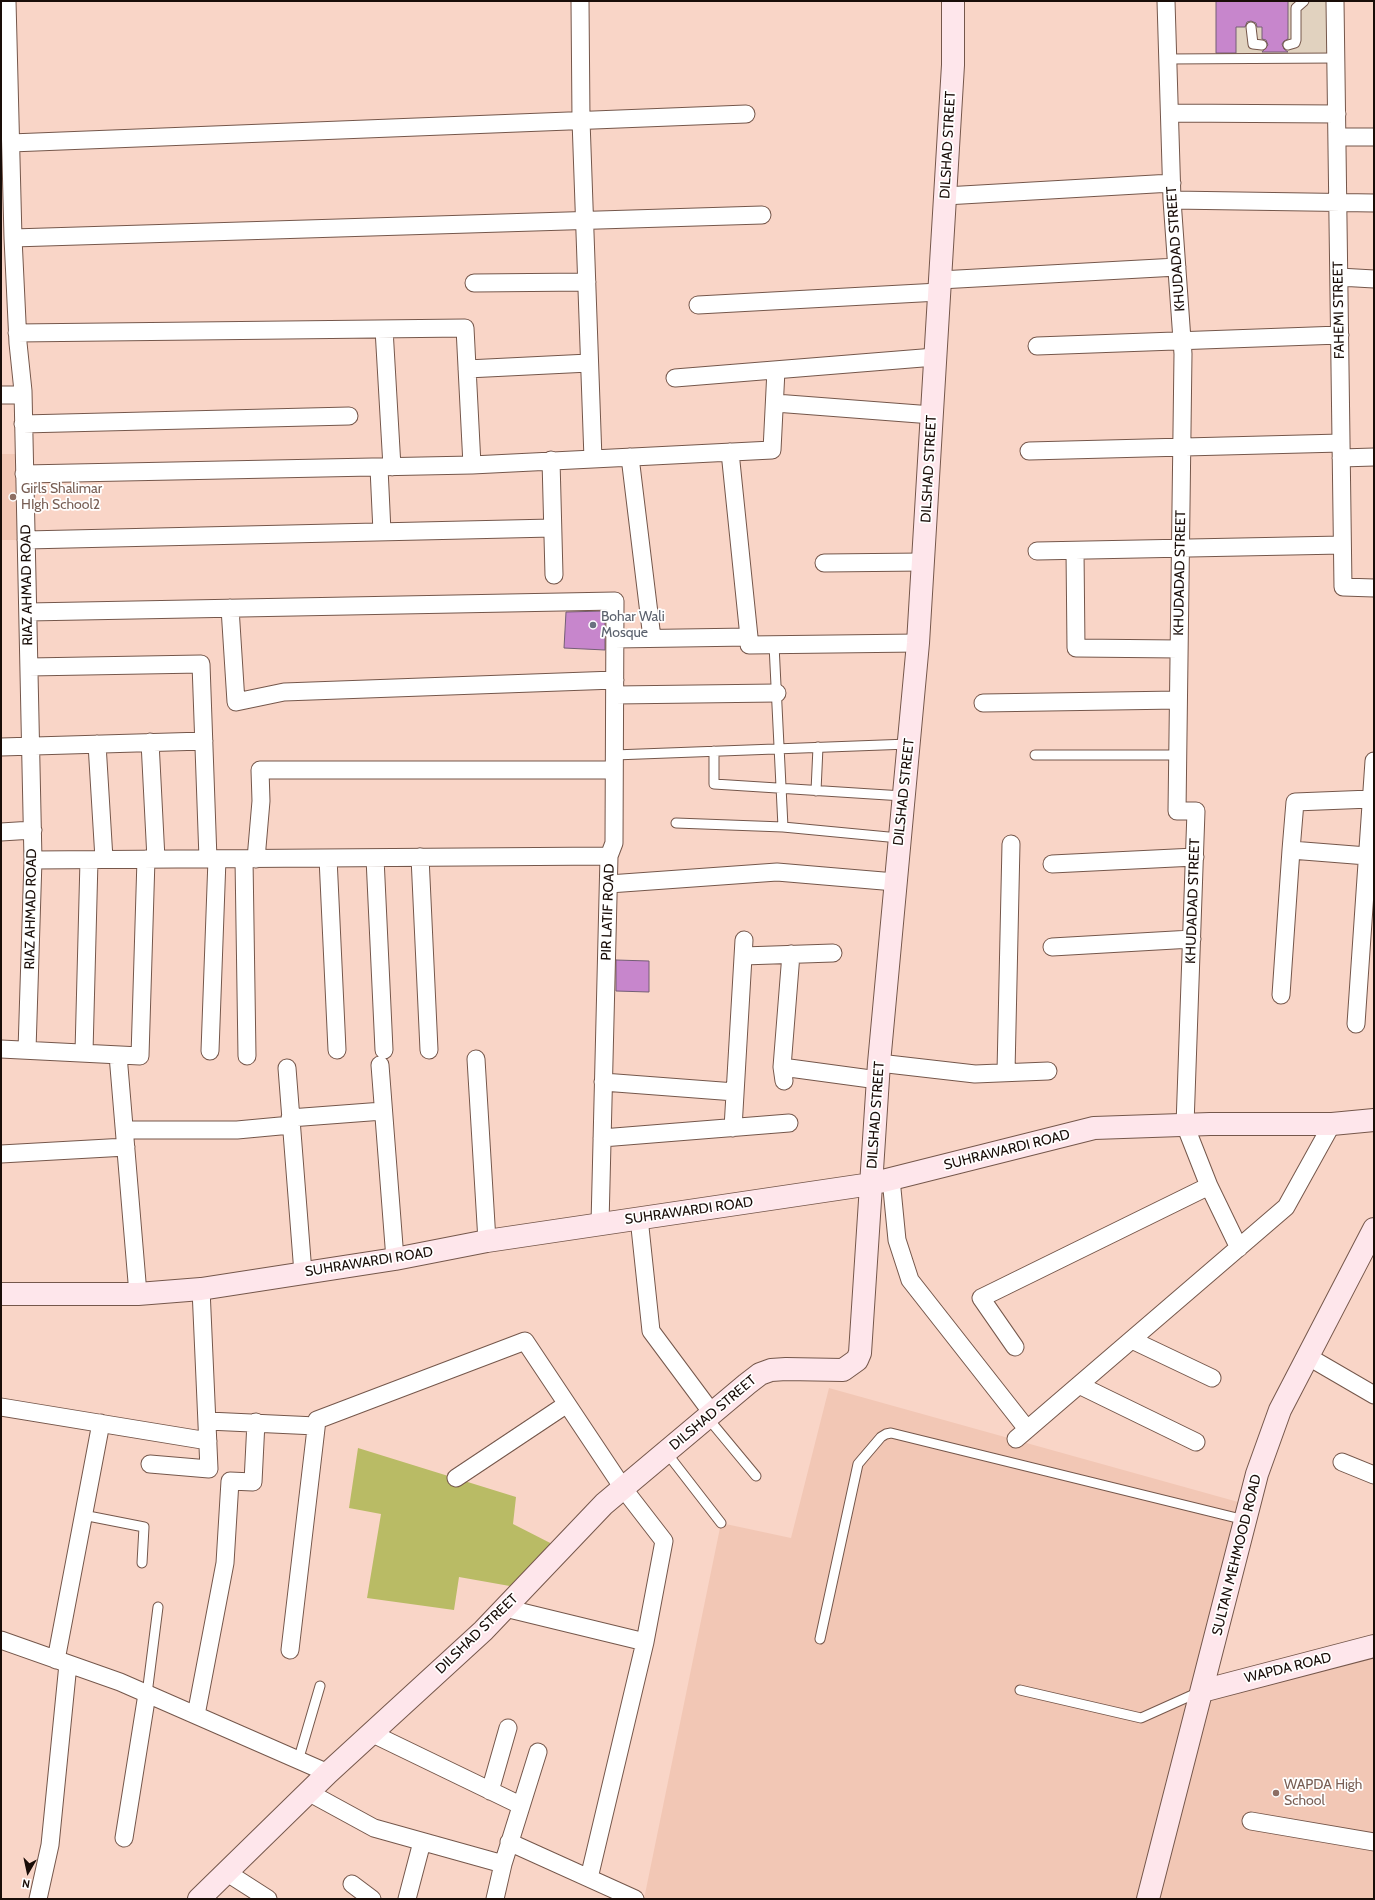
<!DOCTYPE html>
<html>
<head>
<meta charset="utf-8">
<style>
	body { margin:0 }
	#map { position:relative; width:1375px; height:1900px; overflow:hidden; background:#f9d5c7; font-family:Cabin,sans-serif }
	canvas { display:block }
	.frame { position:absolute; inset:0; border:2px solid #190d08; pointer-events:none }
	.north { position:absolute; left:8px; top:1852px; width:40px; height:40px; -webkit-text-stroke:3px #fff; paint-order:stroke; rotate:189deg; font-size:11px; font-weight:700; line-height:16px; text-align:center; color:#190d08 }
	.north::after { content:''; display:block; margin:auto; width:14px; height:18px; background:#190d08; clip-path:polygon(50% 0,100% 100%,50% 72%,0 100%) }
</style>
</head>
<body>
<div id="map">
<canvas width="1375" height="1900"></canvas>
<div class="frame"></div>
<div class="north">N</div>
</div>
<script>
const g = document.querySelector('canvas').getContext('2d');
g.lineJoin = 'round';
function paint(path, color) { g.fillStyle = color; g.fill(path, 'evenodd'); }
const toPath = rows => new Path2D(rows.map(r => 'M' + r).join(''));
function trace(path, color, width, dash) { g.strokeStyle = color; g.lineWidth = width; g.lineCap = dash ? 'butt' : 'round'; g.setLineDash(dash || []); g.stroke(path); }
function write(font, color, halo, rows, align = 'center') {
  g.font = font + ' Cabin,sans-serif'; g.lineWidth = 3.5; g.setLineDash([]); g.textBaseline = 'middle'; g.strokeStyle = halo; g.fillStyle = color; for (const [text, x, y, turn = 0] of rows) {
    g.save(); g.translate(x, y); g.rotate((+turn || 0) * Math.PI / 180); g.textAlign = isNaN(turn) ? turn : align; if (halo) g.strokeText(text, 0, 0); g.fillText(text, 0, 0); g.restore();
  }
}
paint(toPath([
	[1216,1,1331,1,1331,54,1216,56]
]), '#e1d2bf');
paint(toPath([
	[1,454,24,454,26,540,1,540],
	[829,1388,1249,1505,1207,1687,1374,1646,1374,1899,644,1899,721,1523,791,1538]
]), '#f2c7b5');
paint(toPath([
	[358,1448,516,1497,513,1524,562,1549,521,1588,459,1577,454,1610,367,1598,381,1514,349,1508]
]), '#b9bb65');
const building = toPath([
	[1216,1,1288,1,1288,39,1284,41,1282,44,1284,49,1288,52,1262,52,1268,45,1266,40,1262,39,1262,27,1257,27,1256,23,1251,21,1247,22,1245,27,1236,27,1236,53,1216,53,1216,1],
	[605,611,605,650,564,648,566,612,605,611],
	[616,960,649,961,649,992,616,991,616,960]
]);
paint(building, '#c786cc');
trace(building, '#745e75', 1);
const lane = toPath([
	[1251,27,1253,44,1262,45],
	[1288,45,1295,43,1296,40,1296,8,1304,1],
	[1168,59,1336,58],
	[774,645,783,827],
	[714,751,714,784,903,796],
	[614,755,909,744],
	[1035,755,1178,755],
	[816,791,818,747],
	[676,823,783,827,899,838],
	[707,1417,756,1476],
	[666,1452,721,1523],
	[83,1515,144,1527,142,1563],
	[820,1639,858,1464,881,1437,886,1434,891,1433,1245,1520],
	[1020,1690,1141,1718,1199,1692],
	[147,1694,158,1607],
	[298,1761,320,1686]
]);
const street = toPath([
	[7,1,13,238,18,343,23,391,33,860,27,1050],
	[1166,1,1172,200,1183,354,1177,811,1196,811,1185,1125,1209,1186],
	[1335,1,1343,587,1374,588],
	[1170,113,1337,114],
	[1337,137,1374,137],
	[11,143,746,114],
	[945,196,1172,183],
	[1172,200,1374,203],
	[13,238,762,215],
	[1339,277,1374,279],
	[940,280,1177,267],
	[474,283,587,282],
	[698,305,939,292],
	[384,329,392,467],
	[17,333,465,328,472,465],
	[1037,346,1340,335],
	[467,369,589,363],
	[675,378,935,357],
	[1,395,23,395],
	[775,403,932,415],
	[23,424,349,416],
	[1029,451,1341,443],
	[730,452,749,637],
	[630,457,652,638],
	[1341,458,1374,457],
	[593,459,772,450,776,370],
	[551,460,554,575],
	[379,468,382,532],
	[24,474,472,465,593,459,581,120,580,1],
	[26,540,552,528],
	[1037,551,1342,545],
	[1075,551,1076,648,1179,649],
	[824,563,923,562],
	[230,608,236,702,284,692,615,680],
	[28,612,615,601,614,843,609,856,600,1224],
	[615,639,749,637,749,645,918,643],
	[29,667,201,664,208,859],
	[615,695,777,693],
	[983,703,1178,700],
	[150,742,156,859],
	[97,744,104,859],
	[1,747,204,741],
	[1,832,33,830],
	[1291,850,1295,802,1371,799],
	[420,857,429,1050],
	[328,858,337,1050],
	[375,858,384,1050],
	[244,859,247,1056],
	[256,859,261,801,260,770,614,770],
	[33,860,609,856],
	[1052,864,1195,857],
	[609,884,777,872,895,882],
	[1052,947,1192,939],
	[743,956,833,953],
	[1281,995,1291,850,1367,856],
	[1356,1024,1374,761],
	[1,1049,140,1056,146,859],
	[210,1051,217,859],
	[84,1052,89,860],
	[118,1055,138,1294],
	[476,1059,487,1241],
	[879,1063,975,1074,1048,1071],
	[380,1065,395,1259],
	[782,1067,878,1080],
	[287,1068,303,1273],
	[1006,1072,1011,844],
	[784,1081,782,1067,791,954],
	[603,1082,735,1092],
	[290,1118,383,1111],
	[733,1128,744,940],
	[125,1130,237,1130,291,1125],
	[602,1138,789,1123],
	[1,1154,126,1147],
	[891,1179,897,1240,910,1280,1027,1429],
	[639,1218,651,1331,712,1413],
	[1132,1340,1212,1378],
	[1015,1347,981,1298,1209,1186,1239,1248],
	[1307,1356,1374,1395],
	[1079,1385,1196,1442],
	[1,1407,208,1441],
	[208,1421,316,1426],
	[1016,1439,1286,1207,1332,1124],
	[1342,1462,1374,1475],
	[150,1464,209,1469,201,1289],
	[456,1478,567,1404],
	[505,1608,645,1642],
	[1,1640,120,1682,328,1773],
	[290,1650,317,1420,525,1341,623,1488,664,1541,645,1642,589,1878],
	[56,1660,101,1423],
	[196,1715,225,1563,230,1481,253,1482,256,1422],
	[371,1733,520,1805],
	[490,1791,508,1728],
	[308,1792,374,1828,503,1864,538,1752],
	[1251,1821,1374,1842],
	[124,1838,147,1694],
	[509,1842,635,1899],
	[226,1872,268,1899],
	[352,1884,372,1899],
	[38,1899,50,1845,68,1664],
	[407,1899,422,1842],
	[495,1899,503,1864]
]);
const secondary = toPath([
	[1,1294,138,1294,201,1289,395,1259,487,1241,871,1184,1094,1128,1210,1124,1332,1124,1374,1120],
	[1202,1691,1374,1646],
	[199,1899,328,1773,483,1631,604,1504,747,1384,760,1374,771,1370,786,1369,843,1370,857,1360,860,1353,879,1063,918,643,953,65,953,1],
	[1148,1899,1257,1474,1280,1410,1374,1229]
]);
trace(lane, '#75574b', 11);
trace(street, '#75574b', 19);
trace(secondary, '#75574b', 24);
trace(lane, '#fff', 9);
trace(street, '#fff', 17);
trace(secondary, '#fee6eb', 22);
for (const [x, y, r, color] of [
	[13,497,4,"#8d6e63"],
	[593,625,4,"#6b7280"],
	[1276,1793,4,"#8d6e63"]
]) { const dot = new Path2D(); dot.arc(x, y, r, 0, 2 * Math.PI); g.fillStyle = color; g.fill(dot); trace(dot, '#fff', 1.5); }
write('14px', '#190d08', '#fff', [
	["DILSHAD STREET",948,145,-87],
	["KHUDADAD STREET",1176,249,-94],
	["FAHEMI STREET",1339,310,-91],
	["DILSHAD STREET",929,469,-87],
	["KHUDADAD STREET",1180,573,-89],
	["RIAZ AHMAD ROAD",27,585,-91],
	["DILSHAD STREET",904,792,-84],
	["KHUDADAD STREET",1193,901,-88],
	["RIAZ AHMAD ROAD",31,909,-89],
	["PIR LATIF ROAD",608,912,-88],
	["DILSHAD STREET",876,1115,-86],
	["SUHRAWARDI ROAD",1007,1150,-14],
	["SUHRAWARDI ROAD",689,1211,-8],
	["SUHRAWARDI ROAD",369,1262,-9],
	["DILSHAD STREET",713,1413,-40],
	["SULTAN MEHMOOD ROAD",1237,1555,-76],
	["DILSHAD STREET",477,1634,-44],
	["WAPDA ROAD",1288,1668,-14]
]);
write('14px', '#785e54', '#fff', [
	["Girls Shalimar",21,489],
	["HIgh School2",21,505],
	["WAPDA High",1284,1785],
	["School",1284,1801]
], 'left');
write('14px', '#5b616d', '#fff', [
	["Bohar Wali",601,617],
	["Mosque",601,633]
], 'left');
</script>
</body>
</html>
